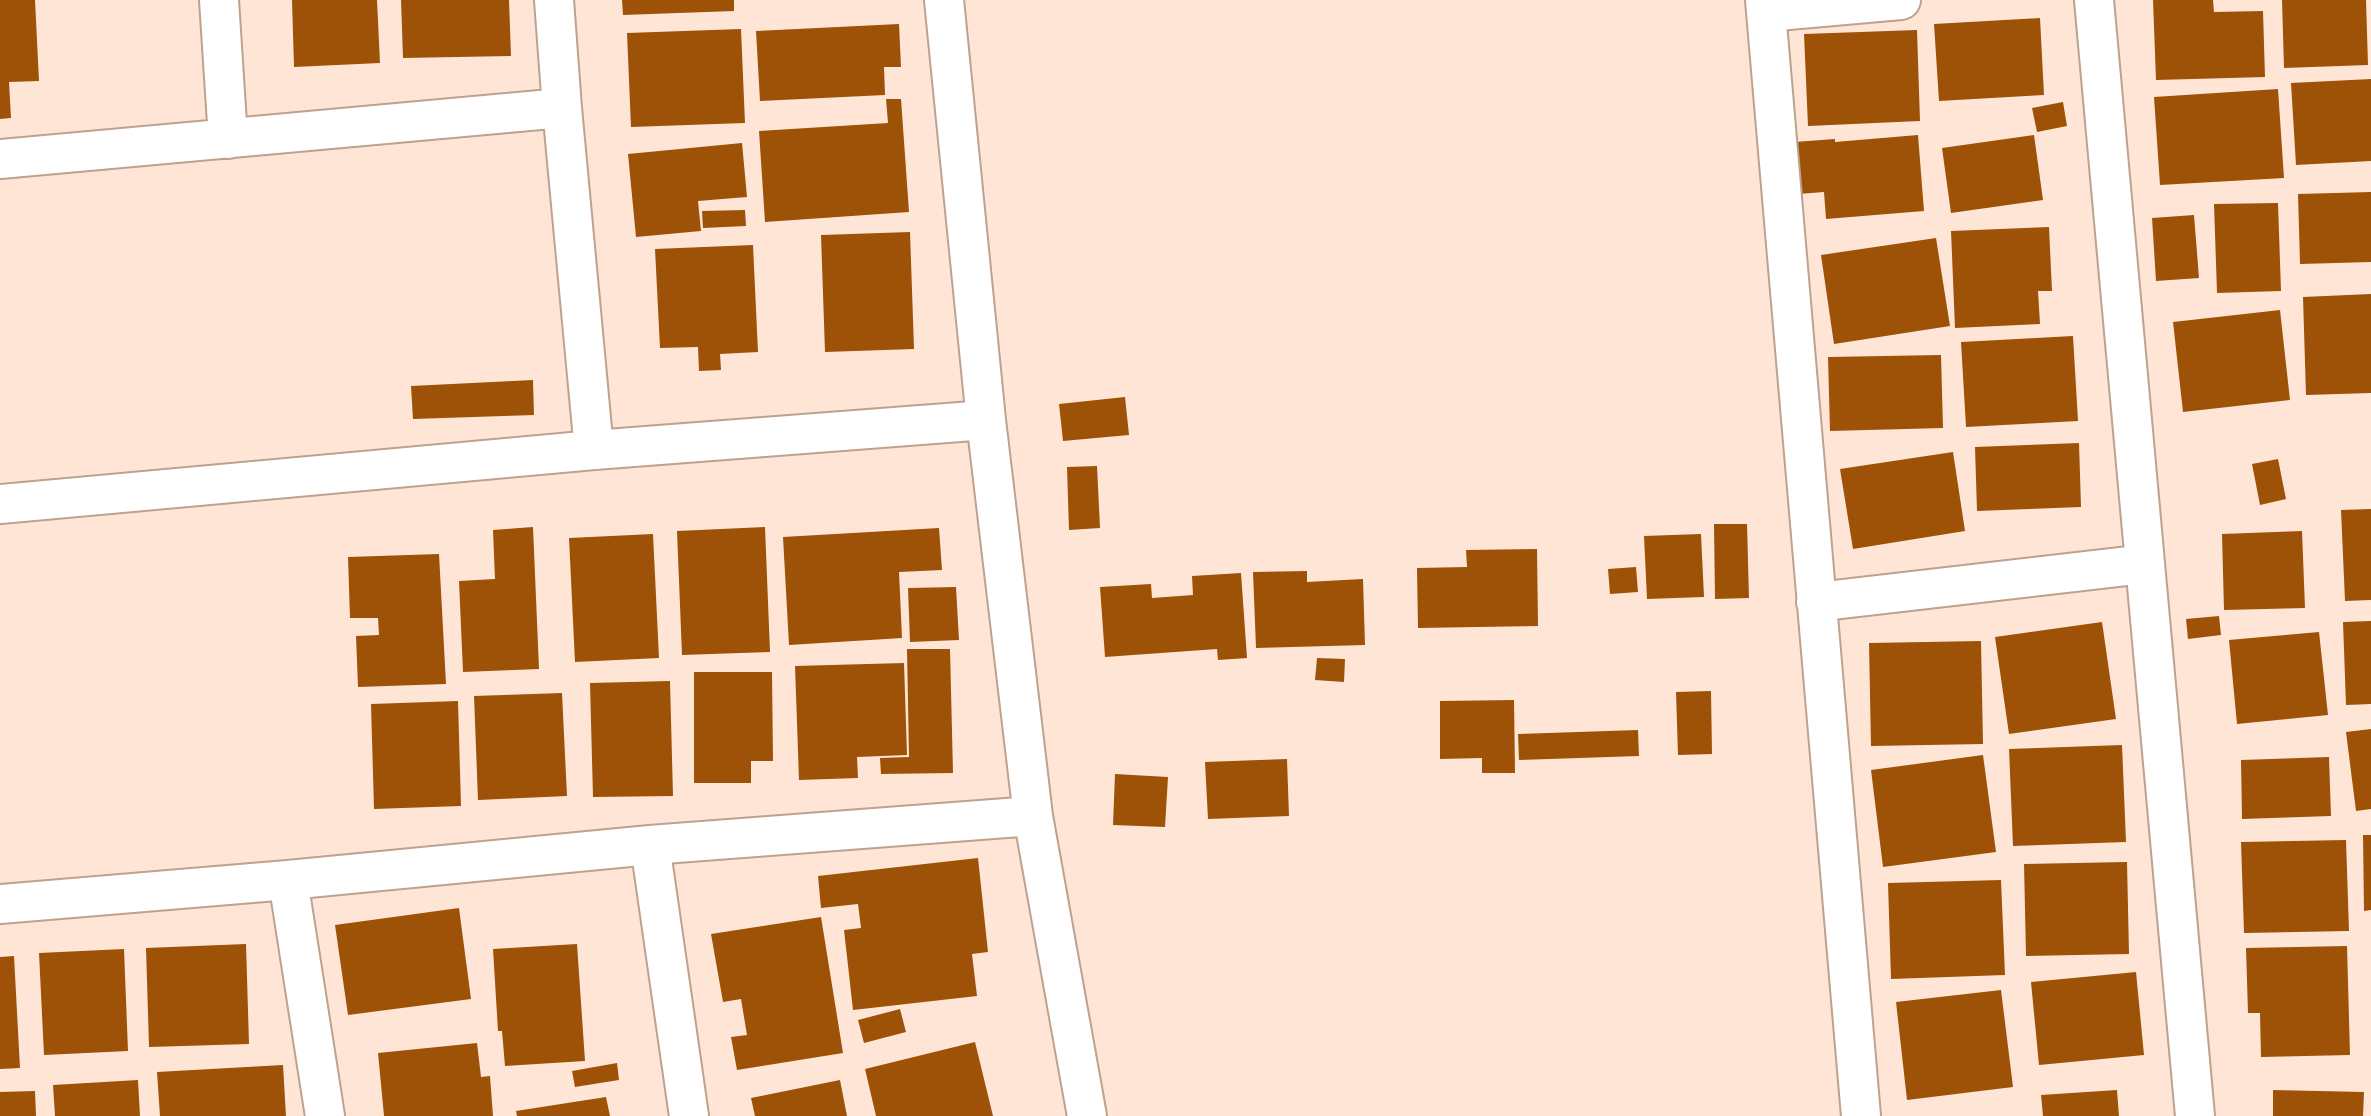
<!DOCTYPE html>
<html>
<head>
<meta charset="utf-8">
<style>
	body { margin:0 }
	canvas { display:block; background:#fee5d5 }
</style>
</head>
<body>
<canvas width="2371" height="1116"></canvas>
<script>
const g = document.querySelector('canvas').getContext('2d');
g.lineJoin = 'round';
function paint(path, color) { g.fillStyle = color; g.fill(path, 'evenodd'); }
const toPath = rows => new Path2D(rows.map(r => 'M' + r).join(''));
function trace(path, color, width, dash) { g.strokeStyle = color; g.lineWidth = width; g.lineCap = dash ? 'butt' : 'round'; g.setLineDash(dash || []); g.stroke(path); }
paint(toPath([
	[0,0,35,0,39,81,9,82,11,118,0,119],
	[292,0,377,0,380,63,294,67],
	[401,0,509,0,511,56,403,58],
	[622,0,734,0,734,11,623,15],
	[2153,0,2213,0,2214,12,2263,11,2265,77,2156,80],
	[2282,0,2366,0,2368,65,2284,68],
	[2040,18,2044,95,1939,101,1934,24],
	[899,24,901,67,884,67,885,95,760,101,756,31],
	[741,29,745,123,631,127,627,33],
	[1917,30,1920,121,1808,126,1804,34],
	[2371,79,2371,161,2296,165,2291,83],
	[2278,89,2284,178,2160,185,2154,97],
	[886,99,901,99,909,212,765,222,759,131,888,123],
	[2063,102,2067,126,2037,132,2032,108],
	[1918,135,1924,211,1826,219,1824,192,1798,194,1794,142,1835,139,1835,142],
	[2034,135,2043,200,1951,213,1942,148],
	[742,143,747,197,698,201,701,231,636,237,628,154],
	[2371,192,2371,262,2300,264,2298,194],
	[2278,203,2281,291,2217,293,2214,204],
	[745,210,746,226,703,228,702,211],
	[2194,215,2199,278,2156,281,2152,218],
	[2049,227,2052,291,2038,291,2040,324,1955,328,1951,231],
	[910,232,914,349,825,352,821,235],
	[1936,238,1950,326,1834,344,1821,255],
	[753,245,758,352,720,354,721,370,699,371,698,347,660,348,655,249],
	[2371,294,2371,393,2306,395,2303,297],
	[2280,310,2290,400,2183,412,2173,322],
	[2073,336,2078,421,1966,427,1961,342],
	[1941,355,1943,428,1830,431,1828,357],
	[533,380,534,415,413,419,411,386],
	[1125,397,1129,435,1063,441,1059,404],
	[2079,443,2081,507,1977,511,1975,447],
	[1953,452,1965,531,1853,549,1840,469],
	[2278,459,2286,499,2260,505,2252,464],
	[1097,466,1100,528,1069,530,1067,467],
	[2371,509,2371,600,2345,601,2341,510],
	[1714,524,1747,524,1749,598,1715,599],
	[533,527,539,669,463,672,459,581,495,579,493,530],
	[765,527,770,652,682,655,677,531],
	[939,528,942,570,899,572,902,638,789,645,783,537],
	[2302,531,2305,608,2224,610,2222,534],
	[653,534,659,658,575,662,569,538],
	[1701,534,1704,597,1647,599,1644,536],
	[1537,549,1538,626,1418,628,1417,568,1467,567,1466,550],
	[439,554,446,684,358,687,356,636,379,635,378,618,350,618,348,557],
	[1636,567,1638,592,1610,594,1608,569],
	[1307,571,1307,582,1363,579,1365,645,1256,648,1253,572],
	[1241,573,1247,658,1218,660,1217,649,1105,657,1100,587,1151,584,1152,598,1193,595,1192,576],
	[956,587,959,640,910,642,908,588],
	[2219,616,2221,635,2188,639,2186,619],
	[2371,621,2371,704,2346,705,2343,622],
	[2102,622,2116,719,2009,734,1995,637],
	[2319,632,2328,715,2237,724,2229,640],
	[1981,641,1983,744,1871,746,1869,643],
	[907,649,950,649,953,773,881,774,880,758,909,757],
	[1317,658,1345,659,1344,682,1315,680],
	[904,663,907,755,857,757,858,778,799,780,795,666],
	[694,672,772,672,773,761,751,761,751,783,694,783],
	[670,681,673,796,593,797,590,683],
	[1711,691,1712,754,1678,755,1676,692],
	[562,693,567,796,478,800,474,696],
	[1514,700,1515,773,1482,773,1482,758,1440,759,1440,701],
	[458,701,461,806,374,809,371,704],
	[2371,729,2371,809,2356,811,2346,732],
	[1638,730,1639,756,1519,760,1518,734],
	[2122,745,2126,842,2013,846,2009,749],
	[1983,755,1996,852,1883,867,1871,770],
	[2329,757,2331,816,2242,819,2241,760],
	[1287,759,1289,816,1208,819,1205,762],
	[1115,774,1168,777,1165,827,1113,825],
	[2363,835,2371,835,2371,910,2364,911],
	[2346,840,2349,931,2244,933,2241,842],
	[978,858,988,952,972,954,977,996,853,1010,844,930,861,928,858,904,821,908,818,876],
	[2127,862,2129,954,2026,956,2024,864],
	[2001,880,2005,975,1891,979,1888,883],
	[459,908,471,999,348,1015,335,925],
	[821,917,843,1053,737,1070,731,1037,747,1035,741,999,723,1002,711,934],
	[246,944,249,1044,149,1047,146,948],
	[577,944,585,1061,505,1066,502,1031,498,1031,493,949],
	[2347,946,2350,1055,2261,1057,2260,1013,2248,1013,2246,948],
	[124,949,128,1051,44,1055,39,953],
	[14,956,20,1068,0,1069,0,957],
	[2136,972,2144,1055,2039,1065,2031,982],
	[2001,990,2013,1087,1907,1100,1896,1002],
	[900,1009,906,1032,864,1043,858,1020],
	[975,1042,993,1116,876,1116,865,1069],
	[477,1043,481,1077,490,1076,493,1116,384,1116,378,1053],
	[617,1063,619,1080,575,1087,572,1071],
	[283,1065,286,1116,160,1116,157,1072],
	[138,1080,140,1116,55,1116,53,1085],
	[840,1080,847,1116,755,1116,751,1098],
	[2117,1090,2119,1116,2043,1116,2041,1095],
	[2273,1090,2364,1092,2363,1116,2273,1116],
	[35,1091,36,1116,0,1116,0,1092],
	[606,1097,610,1116,517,1116,516,1111]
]), '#9d5208');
const minor = toPath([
	[219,0,228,139],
	[554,0,562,108,594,450],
	[944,0,986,420,1033,816,1087,1116],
	[1765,0,1861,1116],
	[2094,0,2195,1116],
	[1766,12,1901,0],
	[0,159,562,108],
	[0,504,594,450,986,420],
	[1816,602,2145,564],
	[650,845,689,1116],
	[288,880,325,1116],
	[0,904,288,880,650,845,1033,816]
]);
trace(minor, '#bea18e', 42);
trace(minor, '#fff', 38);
</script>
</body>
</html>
